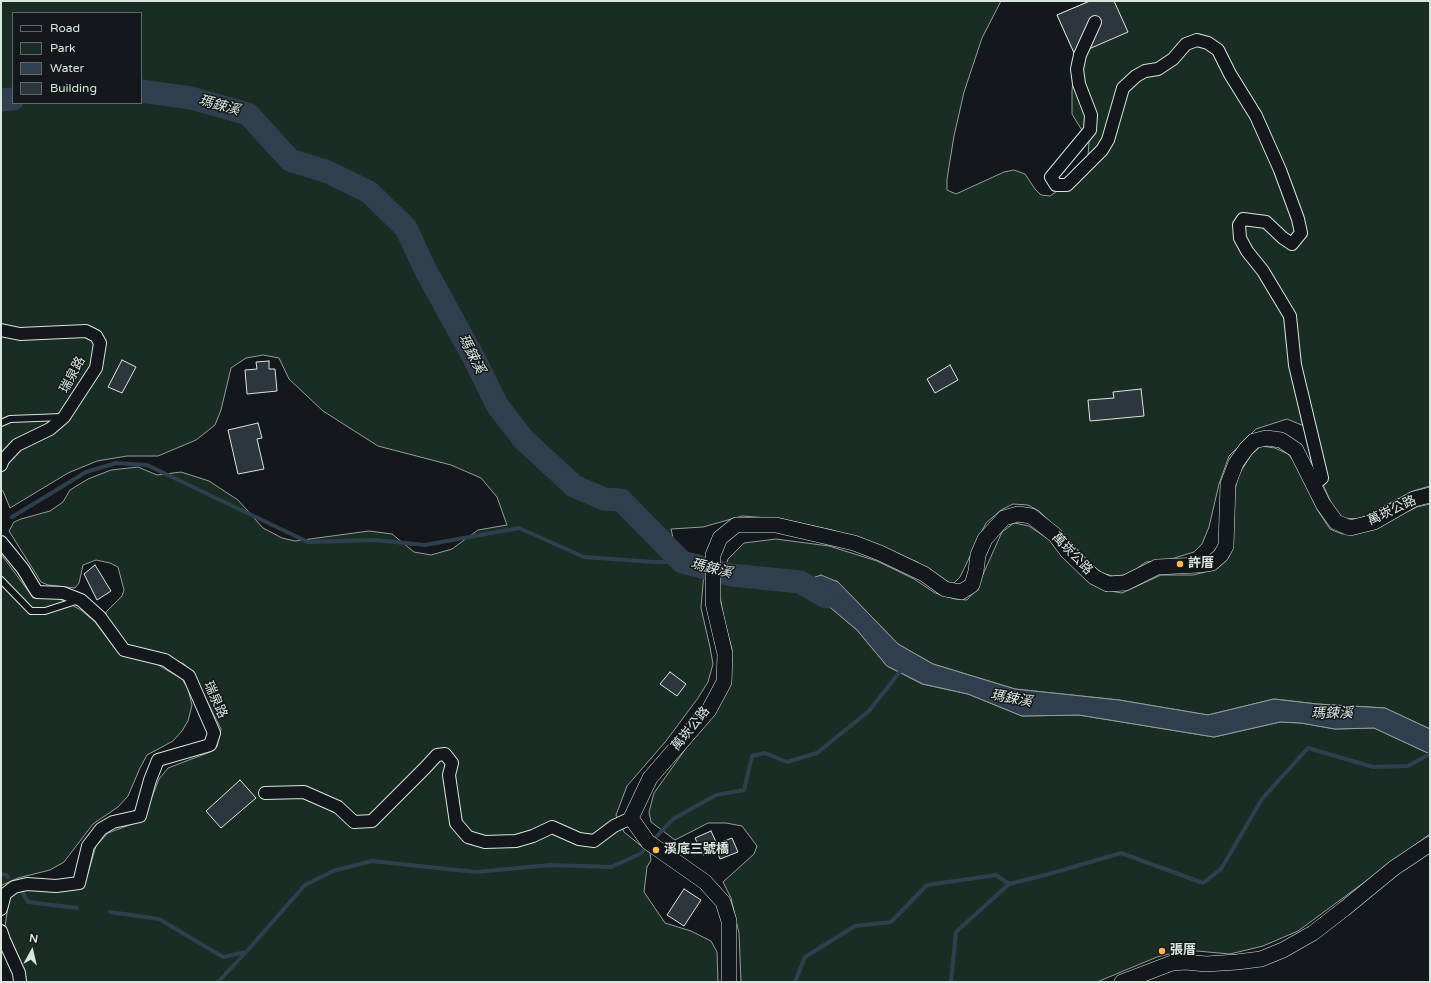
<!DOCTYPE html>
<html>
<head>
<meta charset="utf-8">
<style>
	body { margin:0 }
	#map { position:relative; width:1431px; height:983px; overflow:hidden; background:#14181c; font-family:"Varela Round",sans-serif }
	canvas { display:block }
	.frame { position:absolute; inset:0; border:2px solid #d8e6dc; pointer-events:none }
	.legend { position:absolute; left:12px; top:12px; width:130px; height:92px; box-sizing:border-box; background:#14181c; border:1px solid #626a69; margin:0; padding:5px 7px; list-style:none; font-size:12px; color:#d8e6dc }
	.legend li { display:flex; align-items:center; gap:8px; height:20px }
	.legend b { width:20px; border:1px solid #626a69 }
	.north { position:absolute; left:12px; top:931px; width:40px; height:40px; -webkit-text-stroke:3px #14181c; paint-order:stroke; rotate:8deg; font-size:11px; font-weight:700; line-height:16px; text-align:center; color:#d8e6dc }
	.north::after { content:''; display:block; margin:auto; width:14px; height:18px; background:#d8e6dc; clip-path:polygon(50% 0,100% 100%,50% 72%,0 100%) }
</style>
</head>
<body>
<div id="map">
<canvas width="1431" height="983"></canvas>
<div class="frame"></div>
<ul class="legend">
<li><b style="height:5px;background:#14181c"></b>Road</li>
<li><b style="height:11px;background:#1a2d24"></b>Park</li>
<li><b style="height:11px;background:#2f3f4d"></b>Water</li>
<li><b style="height:11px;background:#2c363c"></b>Building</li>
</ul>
<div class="north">N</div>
</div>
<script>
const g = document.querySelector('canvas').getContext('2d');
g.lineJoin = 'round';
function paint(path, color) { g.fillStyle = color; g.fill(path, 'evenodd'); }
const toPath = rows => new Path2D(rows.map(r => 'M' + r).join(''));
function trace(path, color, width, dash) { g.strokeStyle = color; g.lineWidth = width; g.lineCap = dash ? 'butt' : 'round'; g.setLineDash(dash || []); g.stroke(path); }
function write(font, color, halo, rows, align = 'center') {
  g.font = font + ' "Varela Round","Noto Sans TC",sans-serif'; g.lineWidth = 3; g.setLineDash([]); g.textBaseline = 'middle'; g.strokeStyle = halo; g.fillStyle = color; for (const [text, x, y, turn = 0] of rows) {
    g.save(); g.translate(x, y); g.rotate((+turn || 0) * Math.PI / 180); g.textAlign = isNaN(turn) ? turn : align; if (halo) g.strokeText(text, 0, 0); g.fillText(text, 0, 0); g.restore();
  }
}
const green = toPath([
	[1,1,1001,1,982,38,964,92,954,136,947,179,947,190,956,194,1004,172,1014,170,1025,174,1035,189,1041,195,1050,196,1070,182,1088,156,1089,142,1072,114,1072,91,1075,55,1057,15,1090,1,1430,1,1430,486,1413,491,1359,519,1342,518,1335,511,1314,465,1309,428,1287,419,1256,429,1229,456,1219,484,1209,527,1202,544,1194,552,1168,560,1146,562,1136,569,1124,575,1113,576,1102,573,1090,563,1069,540,1039,511,1028,505,1013,504,1001,510,986,523,960,577,953,584,941,579,917,562,879,545,832,530,782,519,742,516,703,527,671,529,674,542,684,552,702,556,705,560,701,608,710,647,713,664,708,682,698,698,666,741,627,786,616,815,624,832,650,853,651,860,647,867,644,892,665,923,691,931,711,941,717,952,718,982,25,982,26,977,21,962,5,927,9,898,13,894,25,889,43,891,63,890,86,880,96,846,108,833,143,820,159,779,168,768,210,752,217,747,221,729,192,671,184,664,168,657,126,646,106,617,106,612,122,596,124,590,118,567,110,563,96,560,83,565,79,583,75,588,48,585,41,582,9,531,14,522,21,519,50,511,63,502,70,490,88,479,111,470,138,467,157,475,181,472,209,481,238,500,263,528,282,538,295,541,369,531,392,534,414,552,431,555,452,549,478,530,507,525,497,497,481,478,451,465,378,446,323,411,289,379,279,358,263,355,246,358,231,368,221,410,215,425,196,440,158,456,127,456,97,461,68,473,10,508,3,491,1,490,1,1],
	[13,13,141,13,141,103,13,103,13,13],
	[1261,446,1275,448,1288,454,1297,465,1318,511,1330,529,1342,534,1355,533,1384,523,1417,507,1430,504,1430,729,1385,708,1317,704,1274,699,1208,715,1119,700,1015,689,933,664,898,644,837,581,800,582,857,630,887,666,922,684,968,694,1022,716,1079,715,1214,737,1280,722,1301,723,1335,729,1374,728,1430,754,1430,834,1298,931,1263,946,1230,954,1197,951,1177,952,1157,957,1097,982,741,982,739,933,731,898,723,882,754,854,757,846,742,826,726,823,708,823,675,840,651,822,649,812,654,793,712,712,732,661,732,649,724,620,719,589,728,559,744,543,776,539,829,546,877,561,914,579,935,593,955,599,967,600,976,590,1002,532,1014,523,1029,526,1051,541,1087,581,1105,590,1122,593,1161,575,1193,575,1213,570,1229,557,1234,495,1238,476,1251,455,1261,446],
	[1,554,32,596,41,598,58,598,81,610,95,622,116,650,124,656,153,662,182,679,188,689,192,705,188,721,182,731,173,741,147,755,140,768,128,796,118,807,93,824,64,862,50,870,18,878,2,885,1,887,1,554]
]);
paint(green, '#1a2d24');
trace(green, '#939e99', 1);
const water = toPath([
	[821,575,838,582,898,644,933,664,1015,689,1119,700,1208,715,1274,699,1317,704,1385,708,1430,729,1430,754,1374,728,1335,729,1301,723,1280,722,1214,737,1079,715,1022,716,968,694,923,684,887,666,857,630,800,582,821,575]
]);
paint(water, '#2f3f4d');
trace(water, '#939e99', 1);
trace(toPath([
	[12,517,86,472,116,463,147,465,308,542,375,540,425,545,519,528,584,557,654,562,682,562],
	[1,874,6,875,8,877],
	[23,893,28,902,77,908],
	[110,912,159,919,223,957,246,952],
	[218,982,247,951,305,885,333,871,372,861,476,872,550,865,611,867,640,854,673,819,716,795,744,790,752,756,765,753,787,762,817,753,869,711,902,669],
	[795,982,805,957,855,926,891,922,927,885,996,875,1009,884,1049,874,1121,853,1203,883,1221,869,1262,799,1308,748,1373,767,1408,766,1430,754],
	[951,982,956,932,1009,884]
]), '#2f3f4d', 4);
trace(toPath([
	[141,91,191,98,248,114,290,160,328,172,369,192,406,228,425,269,475,360,497,405,523,439,574,486,604,499,621,500,682,562,731,575,800,582,826,597],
	[1,100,13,99]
]), '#2f3f4d', 23);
const building = toPath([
	[1090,1,1114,1,1128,32,1075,55,1057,15,1090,1],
	[122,360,136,367,122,393,108,387,122,360],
	[269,361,269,369,275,369,277,391,247,394,245,370,257,369,256,362,269,361],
	[950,365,958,380,935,393,927,379,950,365],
	[1141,389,1144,416,1090,421,1088,400,1114,398,1113,392,1141,389],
	[258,423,262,438,257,439,264,469,238,474,228,430,258,423],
	[95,565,111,591,97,600,84,574,95,565],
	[670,672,686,684,677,696,660,684,670,672],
	[240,780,256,798,221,828,206,811,240,780],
	[711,831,717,844,732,838,738,852,720,859,716,850,703,855,695,838,711,831],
	[684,889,701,900,684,926,667,915,684,889]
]);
paint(building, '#2c363c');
trace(building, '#d8e6dc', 1);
const service = toPath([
	[1,423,10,419,63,417],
	[1,580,31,611,45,611,79,600]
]);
const minor = toPath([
	[1095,22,1080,55,1077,69,1079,84,1091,115,1090,130,1051,177,1056,185,1067,185,1102,150,1108,140,1123,88,1136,76,1145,71,1158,69,1173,59,1186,44,1197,40,1208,43,1218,50,1230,74,1256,116,1280,170,1298,219,1301,233,1292,244,1283,238,1266,222,1243,219,1239,225,1240,238,1247,251,1263,271,1290,316,1295,365,1322,478,1314,485],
	[1,330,20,334,86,331,96,336,100,343,96,368,64,417,50,429,17,445,3,460,1,465],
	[1,542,23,569,37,592,63,593,81,600,100,617,124,650,165,660,189,676,214,733,210,745,158,760,150,780,140,816,113,822,101,829,88,846,79,883,56,886,27,884,14,887,5,894,1,909],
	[265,793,304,792,338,807,354,822,372,821,425,768,437,755,445,754,452,763,449,775,456,823,468,837,485,842,516,841,533,836,552,827,579,839,594,841,614,826,631,818],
	[1,931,4,940,19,973,20,982]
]);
const tertiary = toPath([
	[729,982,729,921,723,902,705,882,648,842,631,818,650,778,709,710,724,682,725,654,713,603,713,555,720,538,736,525,776,525,854,543,880,553,924,574,945,589,961,592,972,585,976,571,978,555,985,539,1004,518,1018,514,1031,516,1055,535,1067,551,1094,577,1108,584,1125,583,1157,567,1199,565,1212,563,1221,555,1226,546,1228,484,1236,463,1246,449,1254,441,1266,438,1281,440,1296,450,1323,504,1336,522,1350,528,1374,522,1414,499,1430,495],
	[1122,982,1172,963,1186,962,1206,964,1237,962,1261,959,1283,950,1313,933,1344,909,1394,868,1430,844]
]);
trace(service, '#d8e6dc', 8);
trace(minor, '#d8e6dc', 14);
trace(tertiary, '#d8e6dc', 16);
trace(service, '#14181c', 6);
trace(minor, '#14181c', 12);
trace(tertiary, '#14181c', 15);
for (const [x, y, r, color] of [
	[1180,564,4,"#ffb74d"],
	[656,850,4,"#ffb74d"],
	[1162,951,4,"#ffb74d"]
]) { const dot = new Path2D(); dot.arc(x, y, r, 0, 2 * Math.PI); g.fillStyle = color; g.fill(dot); trace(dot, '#14181c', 1.5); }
write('13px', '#d8e6dc', '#14181c', [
	["瑞泉路",73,375,-62],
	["萬崁公路",1392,511,-25],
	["萬崁公路",1072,554,46],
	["瑞泉路",215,700,66],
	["萬崁公路",691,729,-51]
]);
write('bold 13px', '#d8e6dc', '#14181c', [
	["許厝",1188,564],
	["溪底三號橋",664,850],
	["張厝",1170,951]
], 'left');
write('italic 14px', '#d8e6dc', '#14181c', [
	["瑪鋉溪",219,106,15],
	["瑪鋉溪",471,354,63],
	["瑪鋉溪",711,569,14],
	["瑪鋉溪",1011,699,10],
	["瑪鋉溪",1332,714,-1]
]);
</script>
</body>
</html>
